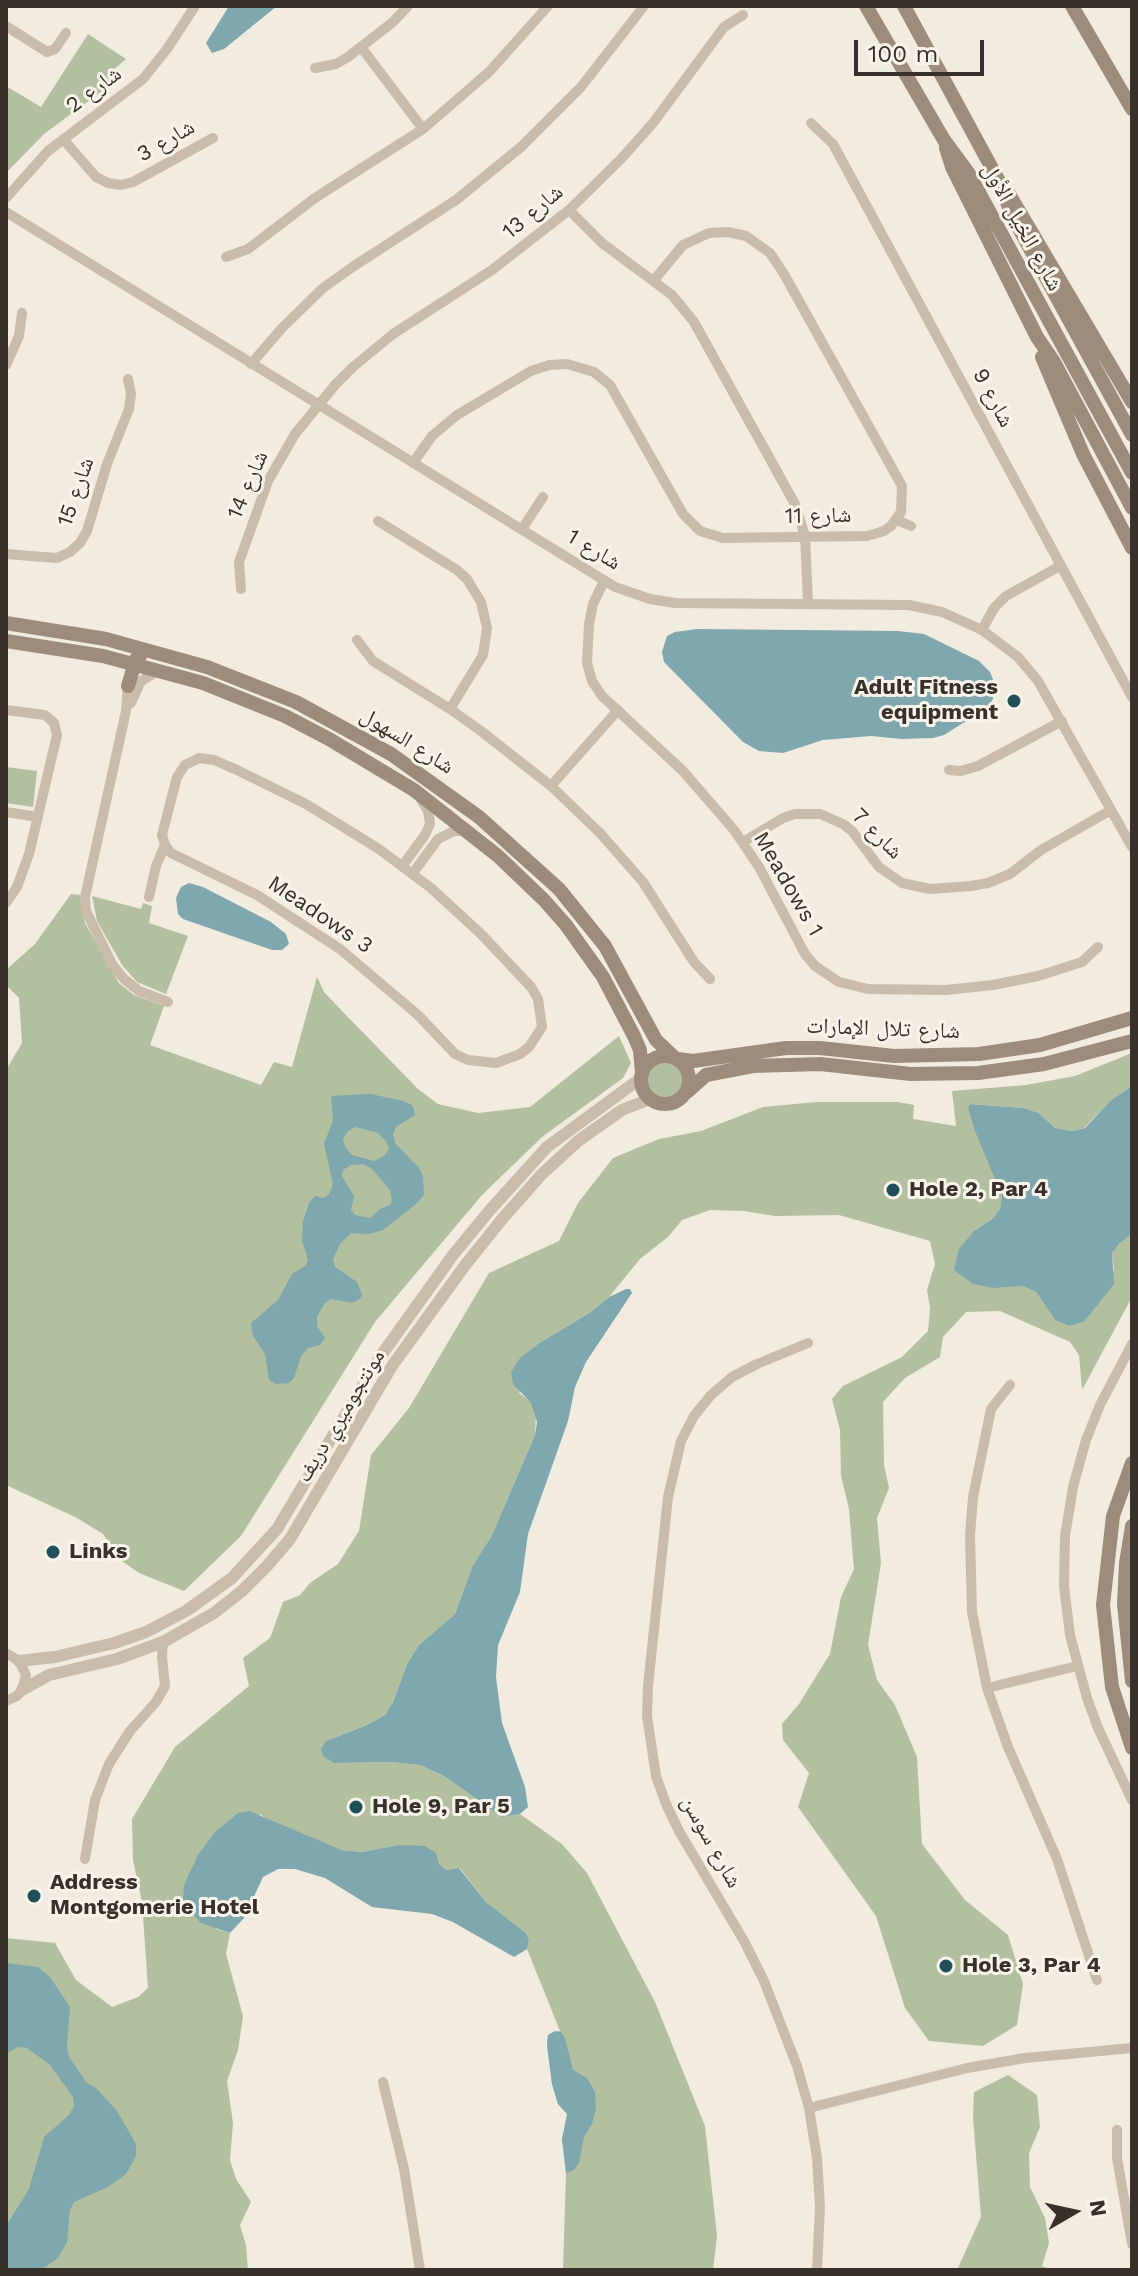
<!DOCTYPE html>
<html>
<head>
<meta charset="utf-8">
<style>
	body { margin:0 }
	#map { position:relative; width:1138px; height:2276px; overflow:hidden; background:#f2ebdf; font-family:"Work Sans",sans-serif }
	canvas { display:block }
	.frame { position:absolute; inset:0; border:8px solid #38302a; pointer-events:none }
	.north { position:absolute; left:1034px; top:2172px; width:80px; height:80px; -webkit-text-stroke:6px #f9f4eb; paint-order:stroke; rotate:81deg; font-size:22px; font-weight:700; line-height:32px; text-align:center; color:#38302a }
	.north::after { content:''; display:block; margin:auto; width:28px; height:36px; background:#38302a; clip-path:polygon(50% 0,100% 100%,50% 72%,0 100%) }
	.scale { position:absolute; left:854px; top:40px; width:130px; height:36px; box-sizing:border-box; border:4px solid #38302a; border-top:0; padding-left:10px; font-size:24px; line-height:28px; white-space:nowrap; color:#38302a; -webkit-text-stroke:6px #f9f4eb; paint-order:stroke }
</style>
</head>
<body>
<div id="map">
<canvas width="1138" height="2276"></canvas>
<div class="frame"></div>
<div class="north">N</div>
<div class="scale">100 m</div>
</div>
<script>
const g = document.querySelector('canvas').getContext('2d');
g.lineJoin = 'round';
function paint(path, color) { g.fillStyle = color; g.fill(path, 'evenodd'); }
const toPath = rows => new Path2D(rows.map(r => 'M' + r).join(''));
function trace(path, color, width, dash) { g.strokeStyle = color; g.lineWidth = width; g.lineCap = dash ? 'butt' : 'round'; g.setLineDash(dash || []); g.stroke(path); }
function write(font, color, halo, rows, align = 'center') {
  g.font = font + ' "Work Sans","Noto Naskh Arabic",sans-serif'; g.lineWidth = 6; g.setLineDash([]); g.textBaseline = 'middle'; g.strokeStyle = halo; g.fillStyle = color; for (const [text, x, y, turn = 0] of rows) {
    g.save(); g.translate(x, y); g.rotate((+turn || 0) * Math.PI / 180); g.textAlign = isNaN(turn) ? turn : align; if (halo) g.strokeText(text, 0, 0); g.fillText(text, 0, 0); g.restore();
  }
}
paint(toPath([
	[88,34,126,59,111,72,117,80,44,134,6,173,6,86,41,107],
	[6,767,37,771,33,807,6,803],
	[71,894,80,895,85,923,119,983,134,995,164,1006,150,1045,261,1085,274,1062,292,1067,317,977,324,992,344,1013,418,1089,438,1104,478,1113,530,1107,619,1036,631,1063,623,1078,542,1137,482,1195,375,1322,241,1536,184,1591,139,1573,122,1561,103,1534,77,1518,6,1485,6,1070,22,1043,19,998,6,985,6,970,35,944],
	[92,896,141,909,143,903,152,906,149,923,188,936,166,994,137,982,122,965,97,921],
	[1132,1053,1132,1086,1111,1100,1084,1128,1072,1131,1055,1128,1039,1113,1024,1108,971,1104,1003,1196,1000,1209,992,1219,974,1231,1007,1286,1022,1286,1036,1292,1055,1320,1069,1326,1084,1322,1097,1304,1114,1270,1112,1253,1120,1243,1132,1234,1132,1297,1082,1390,1079,1355,1070,1342,1000,1311,966,1312,943,1337,940,1357,905,1378,883,1402,884,1465,889,1488,877,1518,881,1563,868,1645,877,1680,895,1705,917,1757,922,1844,965,1900,1008,1935,1023,1984,1017,2025,983,2046,929,2041,905,2008,876,1916,798,1807,809,1773,783,1740,782,1724,799,1704,830,1654,841,1597,854,1569,849,1509,841,1476,840,1430,832,1399,843,1386,902,1357,928,1331,930,1308,927,1290,935,1264,930,1241,839,1215,775,1216,744,1211,710,1210,682,1220,668,1237,640,1259,609,1297,591,1312,541,1342,519,1393,531,1402,536,1412,535,1435,492,1535,472,1567,455,1614,419,1645,407,1664,393,1702,385,1715,367,1725,326,1741,334,1763,391,1762,420,1765,444,1776,502,1817,520,1814,562,1844,587,1873,655,2002,705,2126,717,2236,713,2270,563,2270,566,2173,562,2139,567,2120,567,2113,558,2104,552,2084,547,2045,548,2035,560,2031,527,1949,529,1940,526,1933,486,1902,460,1868,446,1870,439,1864,398,1845,362,1852,342,1850,268,1821,260,1814,216,1929,230,1933,226,1954,243,2016,238,2050,227,2081,233,2123,230,2160,236,2179,251,2202,240,2225,246,2245,248,2270,6,2270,6,1938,55,1943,76,1980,112,2007,138,1997,148,1988,142,1902,133,1860,132,1819,175,1747,249,1686,243,1658,270,1638,283,1602,300,1595,310,1583,338,1564,359,1531,371,1455,409,1408,489,1273,559,1241,578,1203,613,1158,659,1139,701,1131,763,1107,816,1102,898,1102,914,1105,913,1119,956,1126,952,1091,1026,1085,1075,1076],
	'646 1080a19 19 0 1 1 38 0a19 19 0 1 1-38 0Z',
	[1008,2075,1037,2095,1040,2127,1029,2153,1030,2187,1045,2218,1049,2243,1042,2266,1051,2270,957,2270,981,2217,973,2118,974,2092]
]), '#b2c09f');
paint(toPath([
	[229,6,277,6,224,49,212,53,206,43],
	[697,629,898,631,924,634,979,661,990,672,994,682,993,699,987,708,944,735,933,738,902,739,871,736,823,740,783,753,759,751,743,742,664,662,662,652,667,636,675,632],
	[189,883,203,887,271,922,286,934,289,944,282,950,272,950,183,919,178,914,176,898,181,887],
	[1132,1086,1132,1234,1120,1243,1112,1253,1114,1284,1084,1322,1069,1326,1055,1320,1036,1292,1022,1286,993,1288,973,1284,954,1270,959,1249,974,1231,992,1219,1000,1209,1002,1196,975,1131,968,1108,970,1104,1024,1108,1039,1113,1055,1128,1072,1131,1085,1128,1111,1100],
	[371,1094,403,1101,412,1105,414,1109,415,1115,396,1127,393,1134,395,1143,419,1168,423,1176,424,1195,416,1204,383,1230,368,1234,351,1233,340,1244,333,1259,335,1267,357,1282,362,1295,360,1299,352,1303,331,1299,324,1304,317,1317,317,1326,325,1338,320,1345,308,1348,301,1356,294,1378,289,1383,276,1384,269,1380,265,1354,253,1336,251,1323,278,1300,292,1274,305,1266,308,1260,302,1240,303,1221,309,1203,315,1196,324,1198,329,1194,333,1184,324,1144,333,1120,331,1096],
	[356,1127,378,1133,386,1141,389,1149,384,1156,374,1161,352,1155,345,1147,343,1139,348,1131],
	[363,1164,372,1169,390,1190,392,1200,390,1205,380,1209,370,1218,355,1215,351,1210,354,1196,342,1176,343,1170,351,1165],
	[626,1289,630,1289,632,1293,586,1362,575,1387,568,1421,528,1534,520,1592,498,1645,496,1677,502,1723,525,1787,528,1807,520,1814,502,1817,444,1776,420,1765,391,1762,334,1763,323,1756,321,1749,326,1741,367,1725,385,1715,393,1702,407,1664,419,1645,455,1614,472,1567,492,1535,535,1435,537,1422,531,1403,513,1384,511,1372,520,1358,541,1342,591,1312,609,1297],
	[249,1811,342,1850,362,1852,398,1845,425,1846,436,1853,439,1864,446,1870,459,1868,486,1902,526,1933,529,1940,527,1949,514,1957,453,1922,432,1914,372,1907,325,1878,295,1869,278,1869,263,1877,244,1918,230,1933,201,1923,188,1909,183,1900,184,1885,198,1855,215,1832,238,1813],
	[6,1963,38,1967,50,1977,70,2007,67,2047,69,2057,87,2083,96,2088,117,2111,136,2144,136,2156,126,2174,108,2187,74,2202,70,2210,67,2242,58,2258,41,2270,6,2270,6,2226,29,2189,44,2137,69,2115,74,2106,73,2097,50,2065,27,2048,18,2047,6,2054],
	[555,2031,561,2032,565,2038,573,2070,587,2078,595,2092,596,2108,592,2124,584,2137,579,2163,574,2170,566,2173,562,2139,567,2114,558,2104,552,2084,547,2045,548,2035]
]), '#7fa7ae');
trace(toPath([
	[6,26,47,52,55,49,66,33],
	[361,47,423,129],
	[315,68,336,64,348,57,393,22,408,6],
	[811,123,833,144,1132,697],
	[63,139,96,177,108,183,121,185,133,182,213,138],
	[6,198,48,151,143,79,167,49,195,6],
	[569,210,602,243,672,295,694,322,795,504,805,536,808,603],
	[6,212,615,587,650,599,675,603,909,605,942,612,982,630,1018,657,1038,681,1132,847],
	[226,257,248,249,315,198,423,129,489,72,548,6],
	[251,364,282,328,323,288,354,266,456,200,521,147,581,87,644,6],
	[6,365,19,336,22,313],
	[413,463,432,436,457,415,531,371,549,365,567,364,594,372,610,385,683,514,700,531,723,538,867,536,884,531,891,526,901,512,902,486,784,274,770,253,746,236,728,232,709,233,683,245,654,280],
	[897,520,911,526],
	[378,521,457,570,467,579,481,602,487,628,483,655,450,709],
	[522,529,543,497],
	[6,554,57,558,70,552,80,543,87,531,107,464,129,409,131,394,128,379],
	[604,581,593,604,589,624,587,663,592,681,602,696,683,771,734,830,759,867,805,954,815,966,839,982,868,989,946,990,993,985,1038,976,1082,962,1098,947],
	[241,589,239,562,268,481,295,434,335,385,353,367,393,334,492,270,569,210,621,159,653,123,724,27,743,15],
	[982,630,994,608,1006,596,1060,566],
	[357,640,373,661,450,709,481,731,551,786,600,833,643,882,694,962,710,979],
	[128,681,126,711,85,897,86,911,112,964,124,979,139,991,168,1002],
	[131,703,141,681,158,671],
	[6,710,45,715,54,723,57,735,29,854,17,887,6,903],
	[199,758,214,760,237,770,306,804,379,849,431,888,481,934,531,987,538,999,542,1027,529,1047,520,1054,496,1063,468,1060,455,1054,418,1015,340,949,257,895,171,853,165,845,162,835,177,777,185,765,199,758],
	[949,770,961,771,978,766,1062,721],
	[551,786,618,710],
	[6,812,38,817],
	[743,842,783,818,795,814,820,814,843,824,852,831,879,867,902,883,930,889,971,886,988,883,1010,874,1041,850,1111,810],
	[403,865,425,835,430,824,428,811,420,798],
	[413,873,438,839,454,831,468,831],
	[149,897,156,866,165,845],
	[808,1343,757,1364,732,1377,711,1395,694,1416,681,1441,668,1497,648,1686,647,1716,656,1776,666,1804,679,1831,744,1941,764,1981,797,2066,809,2108,817,2158,820,2207,817,2270],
	[1132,1344,1100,1405,1086,1440,1073,1487,1065,1536,1064,1586,1070,1635,1087,1698,1098,1728,1132,1800],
	[1010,1385,991,1409,973,1497,970,1535,972,1612,987,1688,1008,1747,1057,1859,1097,1980],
	[6,1653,19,1661,26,1675,22,1690,17,1696,6,1701],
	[987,1688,1077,1666],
	[85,1859,95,1800,109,1764,130,1731,156,1702,165,1686,162,1657,163,1642],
	[383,2082,404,2169,420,2270],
	[809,2108,967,2068,1025,2058,1132,2048],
	[1117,2130,1117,2158,1132,2244]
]), '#cabcab', 10);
trace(toPath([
	[19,1661,55,1657,114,1643,146,1632,186,1611,232,1578,277,1529,380,1357,453,1255,490,1210,547,1147,641,1078],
	[22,1690,49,1675,117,1659,163,1642,214,1613,242,1591,267,1566,290,1539,392,1366,466,1264,503,1218,541,1175,578,1141,622,1110,650,1099]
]), '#cabcab', 12);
trace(toPath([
	[866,6,944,140,969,174,1132,473],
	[904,6,1001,185,1011,214,1132,435],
	[1072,6,1132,109],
	[946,148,952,167,1037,337,1054,362,1132,508],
	[1009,194,1132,402],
	[1042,357,1083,454,1132,548],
	[6,623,106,639,207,667,296,702,391,754,479,817,559,889,605,946,656,1040,675,1058],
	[6,641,103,656,203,683,285,716,329,739,414,790,498,856,544,900,566,925,603,977,634,1036,640,1050,642,1073],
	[128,686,136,659,140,656],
	'641 1080a24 24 0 1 1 48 0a24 24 0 1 1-48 0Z',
	[678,1059,693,1061,786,1048,820,1048,894,1056,979,1054,1040,1045,1132,1018],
	[687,1092,706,1075,753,1066,820,1064,911,1074,978,1073,1044,1064,1132,1041],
	[1132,1463,1113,1516,1103,1605,1112,1687,1132,1748],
	[1132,1526,1126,1563,1124,1604,1132,1681]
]), '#9d8c7c', 14);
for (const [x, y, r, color] of [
	[1014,701,8,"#214f57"],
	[893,1190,8,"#214f57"],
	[53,1552,8,"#214f57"],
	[356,1807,8,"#214f57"],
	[34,1896,8,"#214f57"],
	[946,1966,8,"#214f57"]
]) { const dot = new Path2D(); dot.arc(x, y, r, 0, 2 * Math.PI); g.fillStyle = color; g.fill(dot); trace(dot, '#f9f4eb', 3); }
write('22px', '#38302a', '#f9f4eb', [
	["شارع 2",94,90,-37],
	["شارع 3",166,141,-30],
	["شارع 13",533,212,-40],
	["شارع الخيل الأول",1022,227,61],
	["شارع 9",993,398,62],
	["شارع 14",248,485,-67],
	["شارع 15",76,492,-71],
	["شارع 11",818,516,-1],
	["شارع 1",594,550,31],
	["شارع السهول",407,741,32],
	["شارع 7",877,834,45],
	["Meadows 1",788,884,60],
	["Meadows 3",320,915,34],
	["شارع تلال الإمارات",883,1029,2],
	["مونتجوميري دريف",341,1416,-59],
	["شارع سوسن",711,1842,61]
]);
write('bold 22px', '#38302a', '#f9f4eb', [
	["Adult Fitness",998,688,"right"],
	["equipment",998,713,"right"],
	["Hole 2, Par 4",909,1190],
	["Links",69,1552],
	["Hole 9, Par 5",372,1807],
	["Address",50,1883],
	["Montgomerie Hotel",50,1908],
	["Hole 3, Par 4",962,1966]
], 'left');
</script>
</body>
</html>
